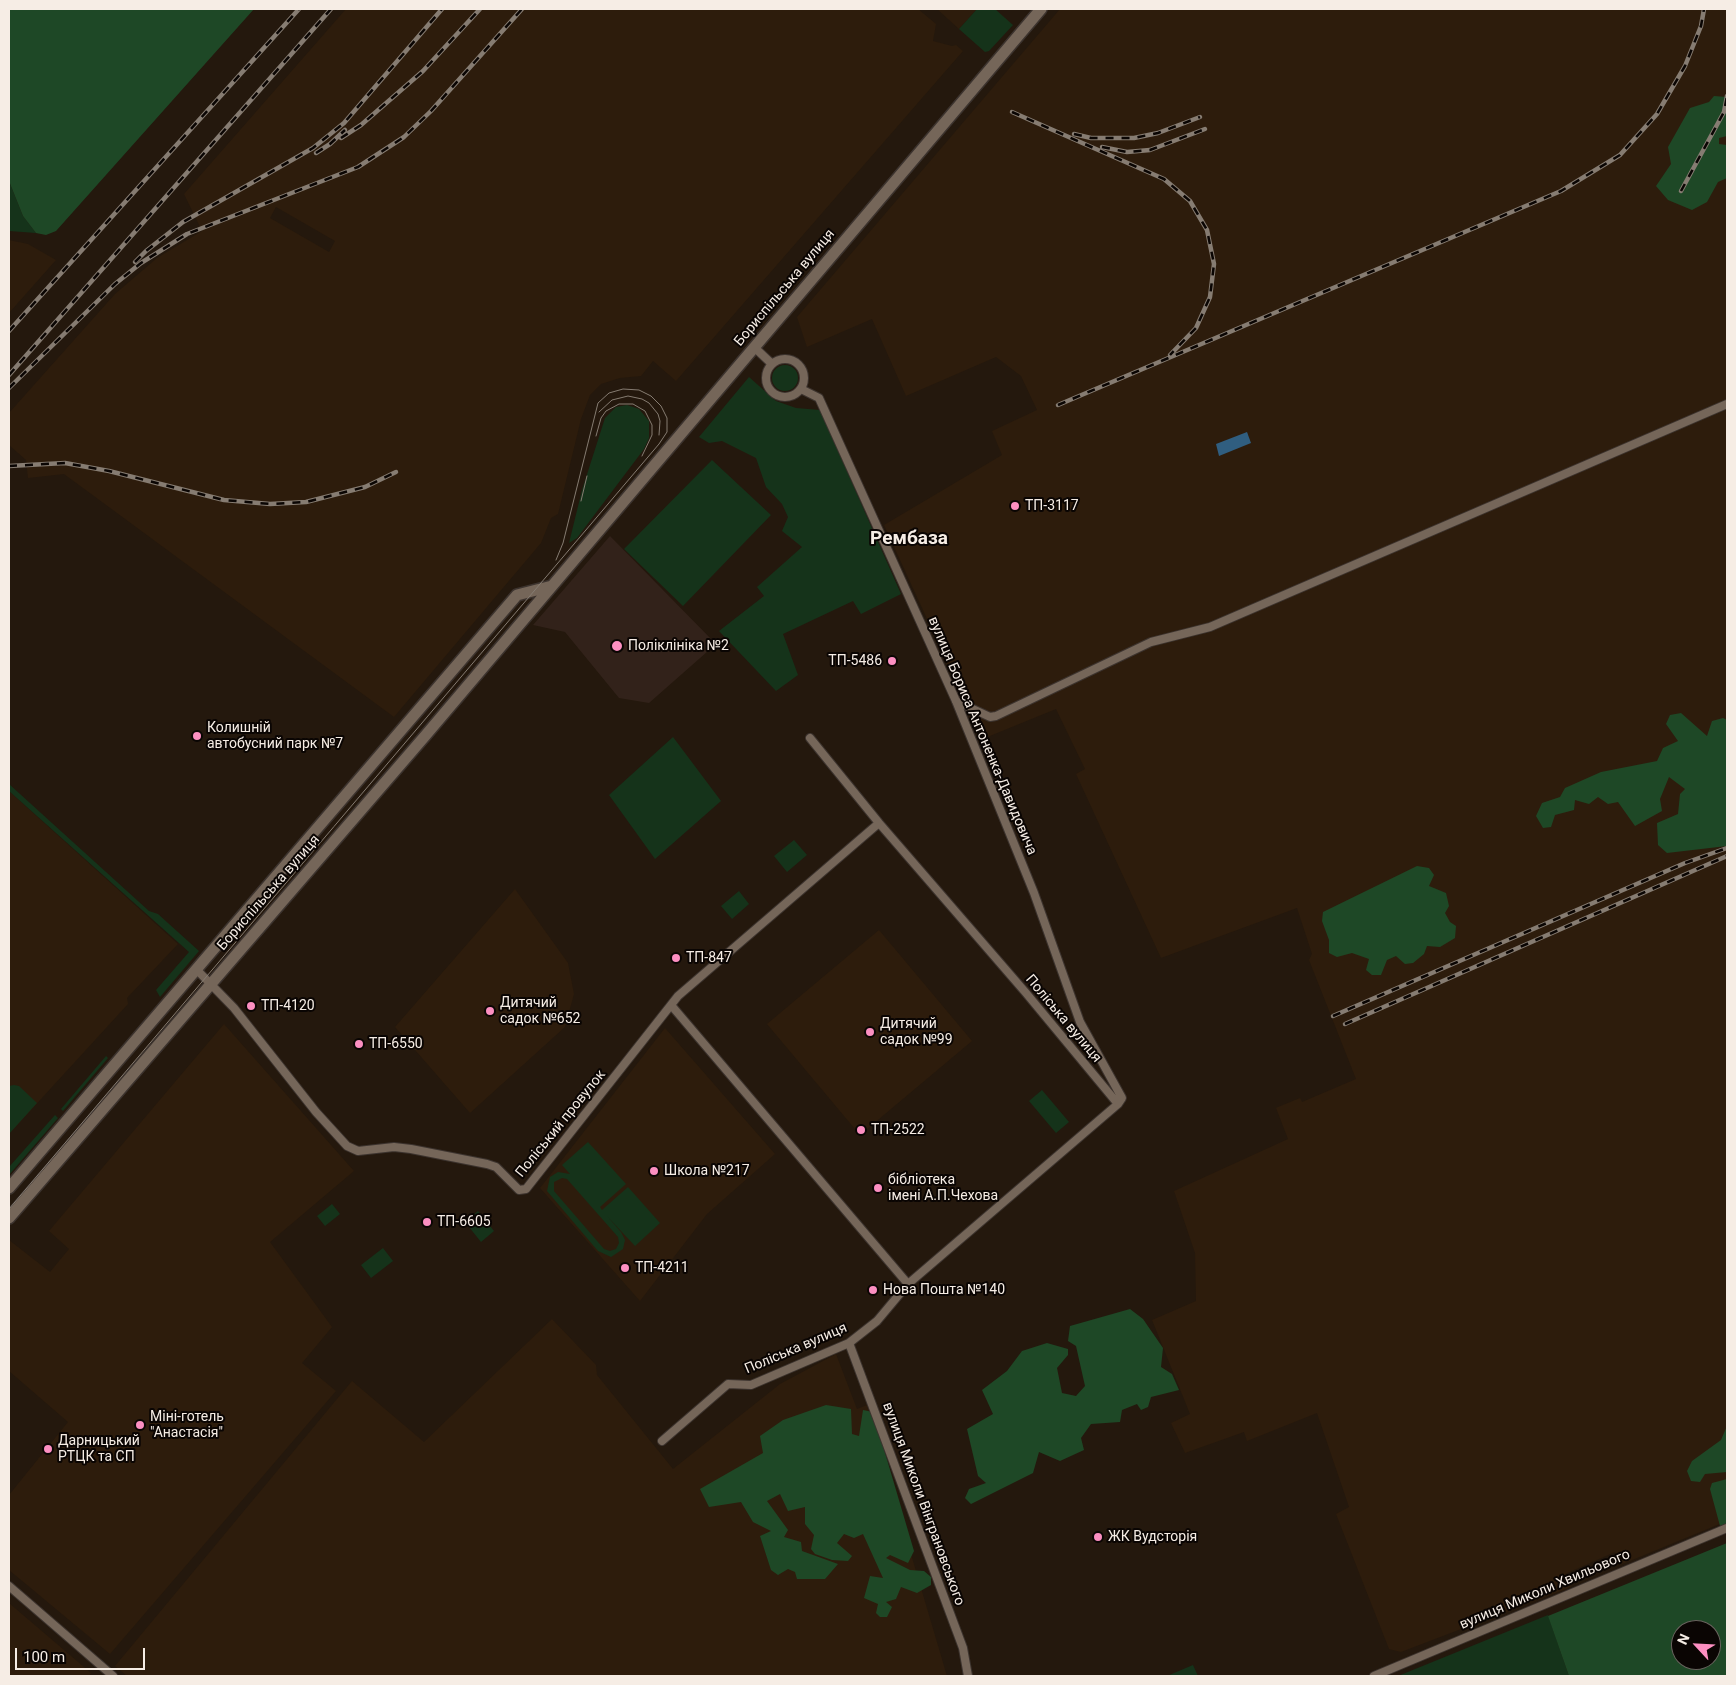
<!DOCTYPE html>
<html>
<head>
<meta charset="utf-8">
<style>
	body { margin:0 }
	#map { position:relative; width:1736px; height:1685px; overflow:hidden; background:#24180d; font-family:Roboto,sans-serif }
	canvas { display:block }
	.frame { position:absolute; inset:0; border:10px solid #f6ede5; pointer-events:none }
	.north { position:absolute; left:1671px; top:1620px; width:50px; height:50px; box-sizing:border-box; background:#0a0503; border:1px solid #68625d; border-radius:50%; rotate:295deg; font-size:14px; font-weight:700; line-height:20px; text-align:center; color:#f6ede5 }
	.north::after { content:''; display:block; margin:auto; width:18px; height:22px; background:#fc8fc1; clip-path:polygon(50% 0,100% 100%,50% 72%,0 100%) }
	.scale { position:absolute; left:15px; top:1648px; width:130px; height:22px; box-sizing:border-box; border:2px solid #f6ede5; border-top:0; padding-left:6px; font-size:15px; line-height:18px; white-space:nowrap; color:#f6ede5; -webkit-text-stroke:4px #0a0503; paint-order:stroke }
</style>
</head>
<body>
<div id="map">
<canvas width="1736" height="1685"></canvas>
<div class="frame"></div>
<div class="north">N</div>
<div class="scale">100 m</div>
</div>
<script>
const g = document.querySelector('canvas').getContext('2d');
g.lineJoin = 'round';
function paint(path, color) { g.fillStyle = color; g.fill(path, 'evenodd'); }
const toPath = rows => new Path2D(rows.map(r => 'M' + r).join(''));
function trace(path, color, width, dash) { g.strokeStyle = color; g.lineWidth = width; g.lineCap = dash ? 'butt' : 'round'; g.setLineDash(dash || []); g.stroke(path); }
function write(font, color, halo, rows, align = 'center') {
  g.font = font + ' Roboto,sans-serif'; g.lineWidth = 4; g.setLineDash([]); g.textBaseline = 'middle'; g.strokeStyle = halo; g.fillStyle = color; for (const [text, x, y, turn = 0] of rows) {
    g.save(); g.translate(x, y); g.rotate((+turn || 0) * Math.PI / 180); g.textAlign = isNaN(turn) ? turn : align; if (halo) g.strokeText(text, 0, 0); g.fillText(text, 0, 0); g.restore();
  }
}
paint(toPath([
	[346,9,918,9,936,24,933,41,952,46,956,45,963,51,676,381,653,361,641,376,620,378,601,384,590,395,581,419,558,514,551,518,541,543,394,717,64,474,28,478,26,460,9,445,9,413,115,294,157,258,202,231,184,194],
	[276,207,335,241,329,252,270,218],
	[937,9,977,9,959,29],
	[1060,9,1727,9,1727,1521,1620,1565,1615,1552,1565,1574,1571,1587,1401,1652,1389,1649,1336,1514,1349,1507,1317,1413,1247,1441,1244,1432,1185,1453,1171,1423,1190,1414,1152,1320,1196,1301,1195,1253,1174,1191,1288,1139,1276,1108,1278,1107,1300,1098,1302,1102,1356,1079,1309,960,1312,954,1297,908,1161,958,1076,774,1085,769,1056,709,980,740,945,658,884,525,1002,455,992,431,1037,410,1021,376,996,357,906,396,872,319,807,347,797,317],
	[9,240,28,244,56,260,9,313],
	[9,791,178,944,127,998,128,1004,9,1134],
	[515,889,568,963,574,994,565,1027,470,1113,395,1027],
	[879,930,972,1041,860,1135,767,1024],
	[224,1024,354,1171,270,1242,332,1327,302,1363,336,1391,110,1654,9,1570,9,1495,68,1422,9,1371,9,1240,50,1272,69,1249,49,1231],
	[665,1028,775,1154,707,1214,640,1301,540,1188],
	[552,1319,596,1365,597,1375,673,1469,780,1384,836,1354,857,1409,867,1405,947,1676,127,1676,115,1666,352,1381,424,1442],
	[9,1603,91,1673,89,1676,9,1676]
]), '#2d1c0c');
paint(toPath([
	[610,536,716,644,649,703,619,698,565,632,533,625]
]), '#32221a');
paint(toPath([
	[977,9,995,9,1013,25,989,51,985,52,959,29],
	[9,181,23,216,36,233,9,231],
	'772 378a13 13 0 1 1 26 0a13 13 0 1 1-26 0Z',
	[749,377,776,401,796,408,820,410,901,594,861,614,853,601,783,634,798,675,776,691,719,631,764,596,757,587,802,547,782,531,788,517,782,504,766,487,756,458,722,441,709,443,699,437],
	[627,405,639,409,649,421,649,438,644,449,577,538,569,543,582,490,605,418,616,407],
	[712,460,771,515,683,606,624,549],
	[673,737,721,801,655,859,609,795],
	[9,784,149,911,158,914,199,951,160,997,156,990,189,952,9,791],
	[794,840,807,855,787,872,774,856],
	[739,891,749,904,732,919,721,906],
	[106,1056,108,1058,63,1111,61,1109],
	[14,1085,19,1086,37,1103,9,1134,9,1086],
	[1042,1090,1069,1122,1056,1133,1029,1101],
	[55,1115,58,1118,9,1175,9,1167],
	[588,1142,626,1184,600,1207,602,1210,628,1187,660,1223,635,1246,607,1216,621,1232,625,1240,623,1249,611,1257,598,1251,547,1191,550,1177,558,1172,570,1174,562,1165],
	[562,1178,567,1179,618,1237,619,1243,616,1249,610,1251,604,1249,554,1191,554,1182],
	[332,1204,340,1214,325,1226,317,1216],
	[478,1211,494,1231,481,1242,465,1222],
	[383,1248,393,1261,371,1278,361,1265],
	[1548,1615,1569,1676,1398,1676],
	[1193,1665,1198,1676,1167,1676]
]), '#15331a');
paint(toPath([
	[9,9,254,9,56,231,46,235,36,233,23,216,9,181],
	[1714,96,1727,97,1727,136,1719,138,1719,144,1727,145,1727,178,1718,182,1707,202,1692,210,1668,200,1656,186,1671,164,1668,147,1690,108,1709,102],
	[1681,713,1707,736,1712,721,1723,718,1727,720,1727,846,1667,853,1658,845,1657,823,1678,814,1680,794,1685,789,1669,777,1660,799,1662,811,1635,826,1618,802,1608,804,1598,797,1589,804,1575,800,1574,810,1555,815,1551,827,1543,828,1536,816,1542,803,1560,797,1565,788,1601,772,1657,761,1663,748,1678,741,1666,724,1670,715],
	[1417,866,1429,868,1434,875,1429,886,1446,893,1449,906,1445,913,1450,922,1456,926,1455,938,1440,947,1427,946,1424,954,1413,963,1405,964,1396,956,1387,960,1381,975,1372,975,1366,970,1369,959,1352,953,1337,957,1329,953,1329,940,1322,921,1323,912],
	[1130,1309,1143,1319,1163,1348,1161,1367,1172,1374,1179,1390,1151,1397,1148,1407,1141,1410,1137,1404,1122,1410,1120,1422,1091,1424,1081,1438,1084,1450,1060,1461,1039,1452,1033,1473,971,1504,965,1498,969,1489,986,1483,978,1476,967,1429,993,1414,982,1390,1007,1371,1022,1351,1047,1343,1068,1349,1068,1355,1057,1368,1062,1393,1076,1396,1085,1386,1076,1346,1068,1341,1070,1326],
	[826,1405,851,1409,852,1434,859,1436,863,1410,873,1412,914,1551,908,1563,890,1555,886,1558,910,1570,924,1571,931,1577,931,1585,917,1593,901,1587,896,1599,886,1602,892,1607,887,1617,880,1617,876,1613,878,1604,864,1598,870,1576,883,1578,863,1534,854,1538,844,1534,837,1543,852,1556,848,1561,832,1560,815,1554,811,1549,814,1535,805,1524,805,1507,788,1511,780,1494,767,1501,788,1530,784,1537,801,1542,802,1551,838,1564,825,1579,797,1579,795,1572,788,1569,778,1575,771,1570,760,1536,771,1531,753,1522,741,1502,709,1507,700,1489,763,1453,760,1436,783,1420],
	[1727,1426,1727,1472,1705,1474,1700,1482,1691,1481,1687,1471,1692,1461,1721,1440],
	[1727,1479,1727,1524,1720,1526,1710,1489,1712,1483],
	[1727,1543,1727,1676,1569,1676,1548,1616],
	[1681,1630,1711,1630,1711,1660,1681,1660]
]), '#1e4826');
paint(toPath([
	[1247,432,1251,443,1219,456,1216,444]
]), '#305e80');
const street = toPath([
	[754,347,772,364],
	'766 378a19 19 0 1 1 38 0a19 19 0 1 1-38 0Z',
	[956,701,990,717,996,716,1151,642,1210,627,1727,404],
	[810,738,879,823,1026,993,1118,1104],
	[196,969,234,1008,316,1112,347,1146,358,1151,394,1147,411,1149,487,1164,496,1167,519,1190,526,1189,678,996,879,823],
	[671,1005,908,1284],
	[849,1343,963,1648,968,1676],
	[662,1441,728,1384,751,1385,849,1343,877,1321,908,1284,1118,1104,1122,1098,1080,1022,1034,893,956,701,819,398,801,389],
	[9,1586,113,1676],
	[1374,1676,1727,1528]
]);
const secondary = toPath([
	[9,1188,517,595,552,586],
	[9,1218,425,736,1041,9]
]);
trace(street, '#3c332e', 10);
trace(secondary, '#3c332e', 14);
trace(street, '#756659', 8);
trace(secondary, '#756659', 11);
trace(toPath([
	[599,412,612,400,628,396,642,399,649,403,658,414,660,421,659,435],
	[596,436,601,418,606,411,619,404,633,404,645,411,652,425,652,435,642,456],
	[581,501,587,476],
	[9,1209,659,444,667,432,667,418,661,406,651,396,639,390,623,389,609,393,598,403,563,543,556,560]
]), '#867c72', 1);
const rail = toPath([
	[1012,112,1164,179,1190,201,1207,230,1214,264,1210,297,1196,328,1170,355],
	[1074,134,1091,138,1134,138,1158,133,1200,117],
	[341,138,361,125,423,71,480,9],
	[1102,147,1127,152,1150,150,1205,129],
	[316,153,330,144,345,130],
	[1681,191,1724,112,1727,96],
	[135,262,146,251,183,222,313,148,344,123,442,9],
	[9,331,299,9],
	[9,375,331,9],
	[9,388,115,284,141,263,187,234,358,167,404,137,431,111,522,9],
	[1058,405,1561,191,1620,155,1657,114,1685,66,1701,26,1704,9],
	[9,466,65,463,109,471,224,500,270,504,306,502,365,487,396,472],
	[1333,1016,1685,863,1727,848],
	[1345,1024,1727,856]
]);
trace(rail, '#867c72', 4.5);
trace(rail, '#0a0503', 2.5, [8]);
for (const [x, y, r, color] of [
	[1015,506,5,"#fc8fc1"],
	[617,646,6,"#fc8fc1"],
	[892,661,5,"#fc8fc1"],
	[197,736,5,"#fc8fc1"],
	[676,958,5,"#fc8fc1"],
	[251,1006,5,"#fc8fc1"],
	[490,1011,5,"#fc8fc1"],
	[870,1032,5,"#fc8fc1"],
	[359,1044,5,"#fc8fc1"],
	[861,1130,5,"#fc8fc1"],
	[654,1171,5,"#fc8fc1"],
	[878,1188,5,"#fc8fc1"],
	[427,1222,5,"#fc8fc1"],
	[625,1268,5,"#fc8fc1"],
	[873,1290,5,"#fc8fc1"],
	[140,1425,5,"#fc8fc1"],
	[48,1449,5,"#fc8fc1"],
	[1098,1537,5,"#fc8fc1"]
]) { const dot = new Path2D(); dot.arc(x, y, r, 0, 2 * Math.PI); g.fillStyle = color; g.fill(dot); trace(dot, '#0a0503', 2); }
write('14px', '#f6ede5', '#0a0503', [
	["Бориспільська вулиця",785,288,-50],
	["вулиця Бориса Антоненка-Давидовича",982,736,67],
	["Бориспільська вулиця",269,893,-49],
	["Поліська вулиця",1063,1019,50],
	["Поліський провулок",561,1124,-51],
	["Поліська вулиця",796,1349,-23],
	["вулиця Миколи Вінграновського",923,1504,70],
	["вулиця Миколи Хвильового",1545,1590,-23]
]);
write('14px', '#f6ede5', '#0a0503', [
	["ТП-3117",1025,506],
	["Поліклініка №2",628,646],
	["ТП-5486",882,661,"right"],
	["Колишній",207,728],
	["автобусний парк №7",207,744],
	["ТП-847",686,958],
	["Дитячий",500,1003],
	["садок №652",500,1019],
	["ТП-4120",261,1006],
	["Дитячий",880,1024],
	["садок №99",880,1040],
	["ТП-6550",369,1044],
	["ТП-2522",871,1130],
	["Школа №217",664,1171],
	["бібліотека",888,1180],
	["імені А.П.Чехова",888,1196],
	["ТП-6605",437,1222],
	["ТП-4211",635,1268],
	["Нова Пошта №140",883,1290],
	["Міні-готель",150,1417],
	["\"Анастасія\"",150,1433],
	["Дарницький",58,1441],
	["РТЦК та СП",58,1457],
	["ЖК Вудсторія",1108,1537]
], 'left');
write('bold 19px', '#f6ede5', '#0a0503', [
	["Рембаза",909,539]
]);
</script>
</body>
</html>
